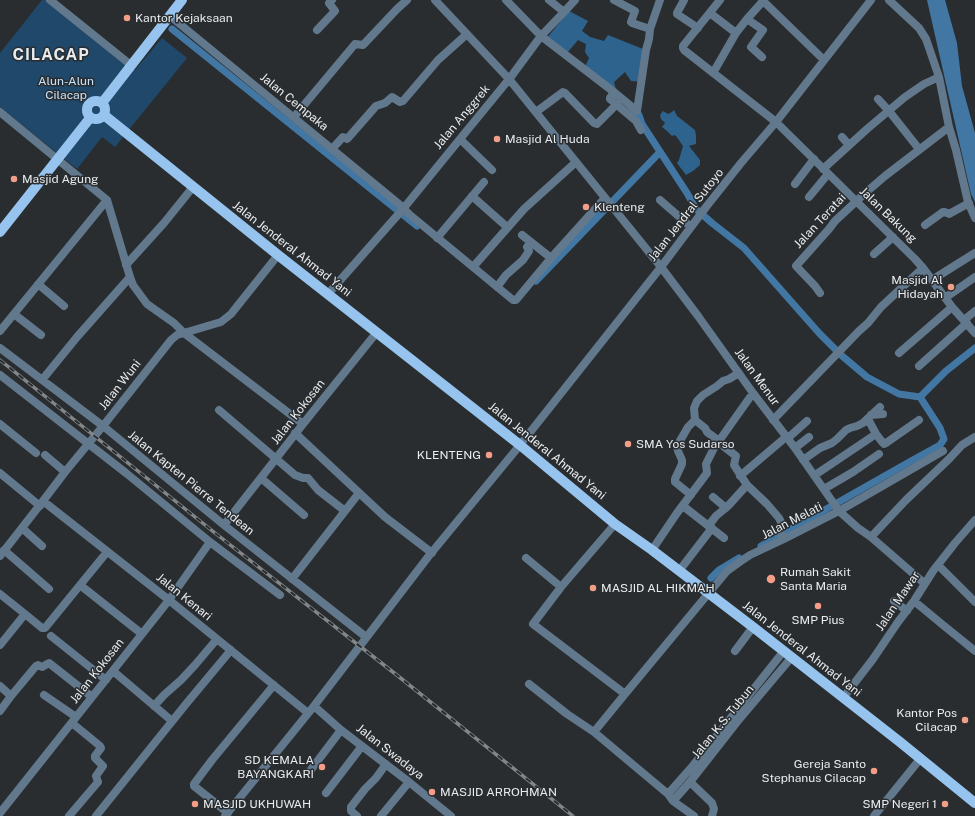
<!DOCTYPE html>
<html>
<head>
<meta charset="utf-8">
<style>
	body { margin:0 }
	canvas { display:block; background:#292d30 }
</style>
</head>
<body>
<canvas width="975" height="816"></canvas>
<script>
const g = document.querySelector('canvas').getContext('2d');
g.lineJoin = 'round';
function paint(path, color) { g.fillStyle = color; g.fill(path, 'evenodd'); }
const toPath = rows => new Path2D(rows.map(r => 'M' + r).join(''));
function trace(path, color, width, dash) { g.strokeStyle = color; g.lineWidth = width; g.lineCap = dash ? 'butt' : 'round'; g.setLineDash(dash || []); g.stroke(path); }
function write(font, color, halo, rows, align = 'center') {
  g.font = font + ' "Public Sans",sans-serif'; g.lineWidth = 3; g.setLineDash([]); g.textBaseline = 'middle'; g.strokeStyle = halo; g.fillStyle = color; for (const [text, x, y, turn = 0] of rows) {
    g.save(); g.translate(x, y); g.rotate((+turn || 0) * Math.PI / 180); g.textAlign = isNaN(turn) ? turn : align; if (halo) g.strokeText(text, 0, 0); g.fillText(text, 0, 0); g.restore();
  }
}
paint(toPath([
	[42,0,47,0,135,70,162,38,187,58,115,147,102,137,77,169,0,107,0,53]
]), '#1f486a');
paint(toPath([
	[569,11,588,21,582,31,590,37,604,41,608,35,643,49,642,82,631,81,625,72,614,82,617,93,585,67,589,58,585,52,586,44,578,40,567,53,547,38],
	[674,110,677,116,695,130,696,136,696,144,689,146,700,160,700,165,693,171,686,175,677,163,679,160,683,146,676,136,674,135,672,136,667,131,662,127,665,123,661,119,660,115,663,111,668,114,672,112]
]), '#2e638e');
paint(toPath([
	[927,0,945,0,957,43,962,86,975,133,975,202,971,194]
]), '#4276a3');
trace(toPath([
	[172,29,417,226],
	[632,109,639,115,642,124,687,193,696,209,712,223,744,248,819,333,841,355,867,377,899,394,920,397,946,371,975,348],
	[536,281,660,152],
	[761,546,911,461,940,445,944,439,940,428,920,397],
	[711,578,719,570,739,558]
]), '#4276a3', 7);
trace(toPath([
	[50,0,131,65],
	[435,0,509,79,661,267,698,316,753,393,795,448,839,511,943,451],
	[506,0,541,36,614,92,637,111,646,50,649,39,650,29,632,23,631,22,635,11,614,0],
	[549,0,564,12],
	[684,0,677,13,677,14,698,28],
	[720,0,683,46,683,48,684,50,776,122,856,201,915,259,923,268,952,307,975,333],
	[762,0,824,60],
	[889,0,919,28,926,39,939,77,949,127,956,150,968,202,975,218],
	[710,13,736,33],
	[170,16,399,204,410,215,513,300,516,300,551,258,605,198],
	[650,29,660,0],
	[317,30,335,11,329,3,332,0],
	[762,57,751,47,763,30,747,19,763,1],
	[713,73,736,33,747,19],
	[614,92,610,98,610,99,636,121,641,130],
	[878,99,889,111,919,149],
	[0,112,107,200,130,277],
	[536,112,563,92,565,93,594,123,597,124,617,104],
	[294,117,355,44,363,45,364,44,397,9,407,0],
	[842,137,849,145],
	[460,139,492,170],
	[332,149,343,137,347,139,348,138,376,106,385,103,392,97,400,102,403,101,438,60,467,34],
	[823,169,867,129,905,97,924,84,939,77],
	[795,184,814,159],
	[472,196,507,227],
	[809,197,828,174],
	[660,200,691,227],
	[925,225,943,212,945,212,949,214,969,203],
	[522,235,551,258],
	[437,238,484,182],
	[874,254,893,237],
	[126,265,164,223,193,187],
	[473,267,524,209,576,162],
	[932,280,951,268,975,253],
	[38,284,64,306],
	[497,287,506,275,523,260,529,251,527,247,531,242],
	[820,293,815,286,796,266,829,229,835,221,863,195,885,176,949,127],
	[328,294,403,209,460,139,510,78,541,36,564,12,575,0],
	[945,298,975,277],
	[14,314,41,335],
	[964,320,975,311],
	[0,331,107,200],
	[0,348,103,426,224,525,366,637],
	[899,353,952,307],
	[919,366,967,323],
	[0,375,126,473,210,542,280,595],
	[42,380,77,337,130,277,133,285,147,304,174,323,184,333,303,424],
	[219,410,295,475,303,478,308,478,318,490,345,511],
	[871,415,883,414],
	[868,419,876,434],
	[695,420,694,408,697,401,703,395,717,386,723,381,729,379,739,373],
	[773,420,859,331,868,323,881,307,923,268],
	[0,424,36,453],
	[295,433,385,517,432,553],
	[788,438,807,421],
	[718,442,736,456,734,465,747,485,767,504,779,518,782,524,779,530,784,539],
	[795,448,809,437],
	[45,455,65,472],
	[803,460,820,448,832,443,837,439,846,430,850,428,857,426,863,423,880,407],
	[0,473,40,506],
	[815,475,876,434,883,443,884,444,886,443,919,420],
	[740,476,786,437],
	[261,478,304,515],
	[824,489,853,472,879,454],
	[691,495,675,482,675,479,682,464,682,460,678,451,677,446,688,427,695,420,705,428,707,432,719,441],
	[713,497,726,508],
	[43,501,169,600,308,713],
	[683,506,724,538],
	[615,524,561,587,533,624,625,694],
	[224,525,303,424,377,332],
	[709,525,716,516,728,506,747,485],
	[22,528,42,546],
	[871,537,906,500,949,459,962,445,975,437],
	[4,550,49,589],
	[652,550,677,513,707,473,706,464,714,448,753,393],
	[0,556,43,501,65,472,103,426,171,340,177,335,221,322,231,314,278,255],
	[526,558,561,587],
	[938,565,975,602],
	[679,571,712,528],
	[292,579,359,493],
	[80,585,142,634],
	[0,594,25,614,0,645],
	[894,601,907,611],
	[914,601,943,625,975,651],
	[25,614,42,628,45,628,107,552],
	[51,636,106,680],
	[735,651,753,627],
	[113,671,172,721],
	[529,684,567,714,594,732,668,794,673,801,694,816],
	[0,686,11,696,36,666,38,665,42,667,49,663,92,697],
	[44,695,76,717],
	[843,698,873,659,898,622,914,601,933,571,955,543,975,520],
	[154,706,164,695,181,680,195,665,217,639],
	[314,706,341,730,409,782,451,816],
	[0,711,11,696],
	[594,732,625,694,727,571,741,561,750,555,784,539,839,511,858,528,871,537,924,583],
	[310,771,341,730],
	[690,782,712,803,714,809,712,816],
	[326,793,362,746],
	[668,794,691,768,783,652],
	[673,801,690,782,737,722,791,658],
	[0,813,169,600,210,542],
	[228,813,194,786,194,784,212,760,274,685],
	[69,816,98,782,96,776,103,766,95,758,95,756,101,748,100,746,72,723],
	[96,816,186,704,231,650],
	[225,816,314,706,428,557,520,445,661,267,706,207,741,163,776,122,871,0],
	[357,816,351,811,351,807,365,789,376,778,386,764],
	[381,816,409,782],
	[874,816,920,759]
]), '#62788c', 8);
trace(toPath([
	'87 110a9 9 0 1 1 18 0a9 9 0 1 1-18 0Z',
	[102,103,182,0],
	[104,115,278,255,520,445,615,524,652,550,753,627,900,742,975,803],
	[0,232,90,118]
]), '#96c4ee', 10);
const rail = toPath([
	[0,360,215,533,398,676,573,816]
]);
trace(rail, '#828688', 3.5);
trace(rail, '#292d30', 2, [6]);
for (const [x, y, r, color] of [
	[127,18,4,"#f49e87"],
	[497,139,4,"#f49e87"],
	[14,179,4,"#f49e87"],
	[586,207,4,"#f49e87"],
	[951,287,4,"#f49e87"],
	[628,444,4,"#f49e87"],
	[489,455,4,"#f49e87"],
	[771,579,5,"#f49e87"],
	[593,588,4,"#f49e87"],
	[818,606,4,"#f49e87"],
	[965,720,4,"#f49e87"],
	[322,767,4,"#f49e87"],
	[874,771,4,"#f49e87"],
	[432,792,4,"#f49e87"],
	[195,804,4,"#f49e87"],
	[945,804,4,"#f49e87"]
]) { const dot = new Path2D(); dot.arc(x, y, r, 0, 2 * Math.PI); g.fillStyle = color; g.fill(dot); trace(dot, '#292d30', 1.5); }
write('12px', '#e9ecee', '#292d30', [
	["Kantor Kejaksaan",135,18],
	["Masjid Al Huda",505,139],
	["Masjid Agung",22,179],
	["Klenteng",594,207],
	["Masjid Al",943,280,"right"],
	["Hidayah",943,294,"right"],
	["SMA Yos Sudarso",636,444],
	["KLENTENG",481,455,"right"],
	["Rumah Sakit",780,572],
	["Santa Maria",780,586],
	["MASJID AL HIKMAH",601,588],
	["SMP Pius",818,620,"center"],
	["Kantor Pos",957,713,"right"],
	["Cilacap",957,727,"right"],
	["SD KEMALA",314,760,"right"],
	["BAYANGKARI",314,774,"right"],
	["Gereja Santo",866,764,"right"],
	["Stephanus Cilacap",866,778,"right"],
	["MASJID ARROHMAN",440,792],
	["MASJID UKHUWAH",203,804],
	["SMP Negeri 1",937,804,"right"]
], 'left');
write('12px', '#c6e3fd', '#292d30', [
	["Alun-Alun",66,81],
	["Cilacap",66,95]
]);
write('12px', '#e9ecee', '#292d30', [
	["Jalan Cempaka",294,102,39],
	["Jalan Anggrek",462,117,-50],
	["Jalan Jendral Sutoyo",686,215,-52],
	["Jalan Bakung",888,215,44],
	["Jalan Teratai",820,221,-47],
	["Jalan Jenderal Ahmad Yani",292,249,38],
	["Jalan Menur",757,377,54],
	["Jalan Wuni",120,385,-52],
	["Jalan Kokosan",298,412,-52],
	["Jalan Jenderal Ahmad Yani",547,451,39],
	["Jalan Kapten Pierre Tendean",191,483,39],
	["Jalan Melati",792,521,-27],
	["Jalan Kenari",184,597,39],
	["Jalan Mawar",898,601,-56],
	["Jalan Jenderal Ahmad Yani",802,649,38],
	["Jalan Kokosan",97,671,-52],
	["Jalan K.S. Tubun",723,722,-51],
	["Jalan Swadaya",390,752,38]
]);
g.letterSpacing = '1px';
write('bold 16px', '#e9ecee', '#292d30', [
	["CILACAP",51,55]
]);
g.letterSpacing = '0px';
</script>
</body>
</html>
